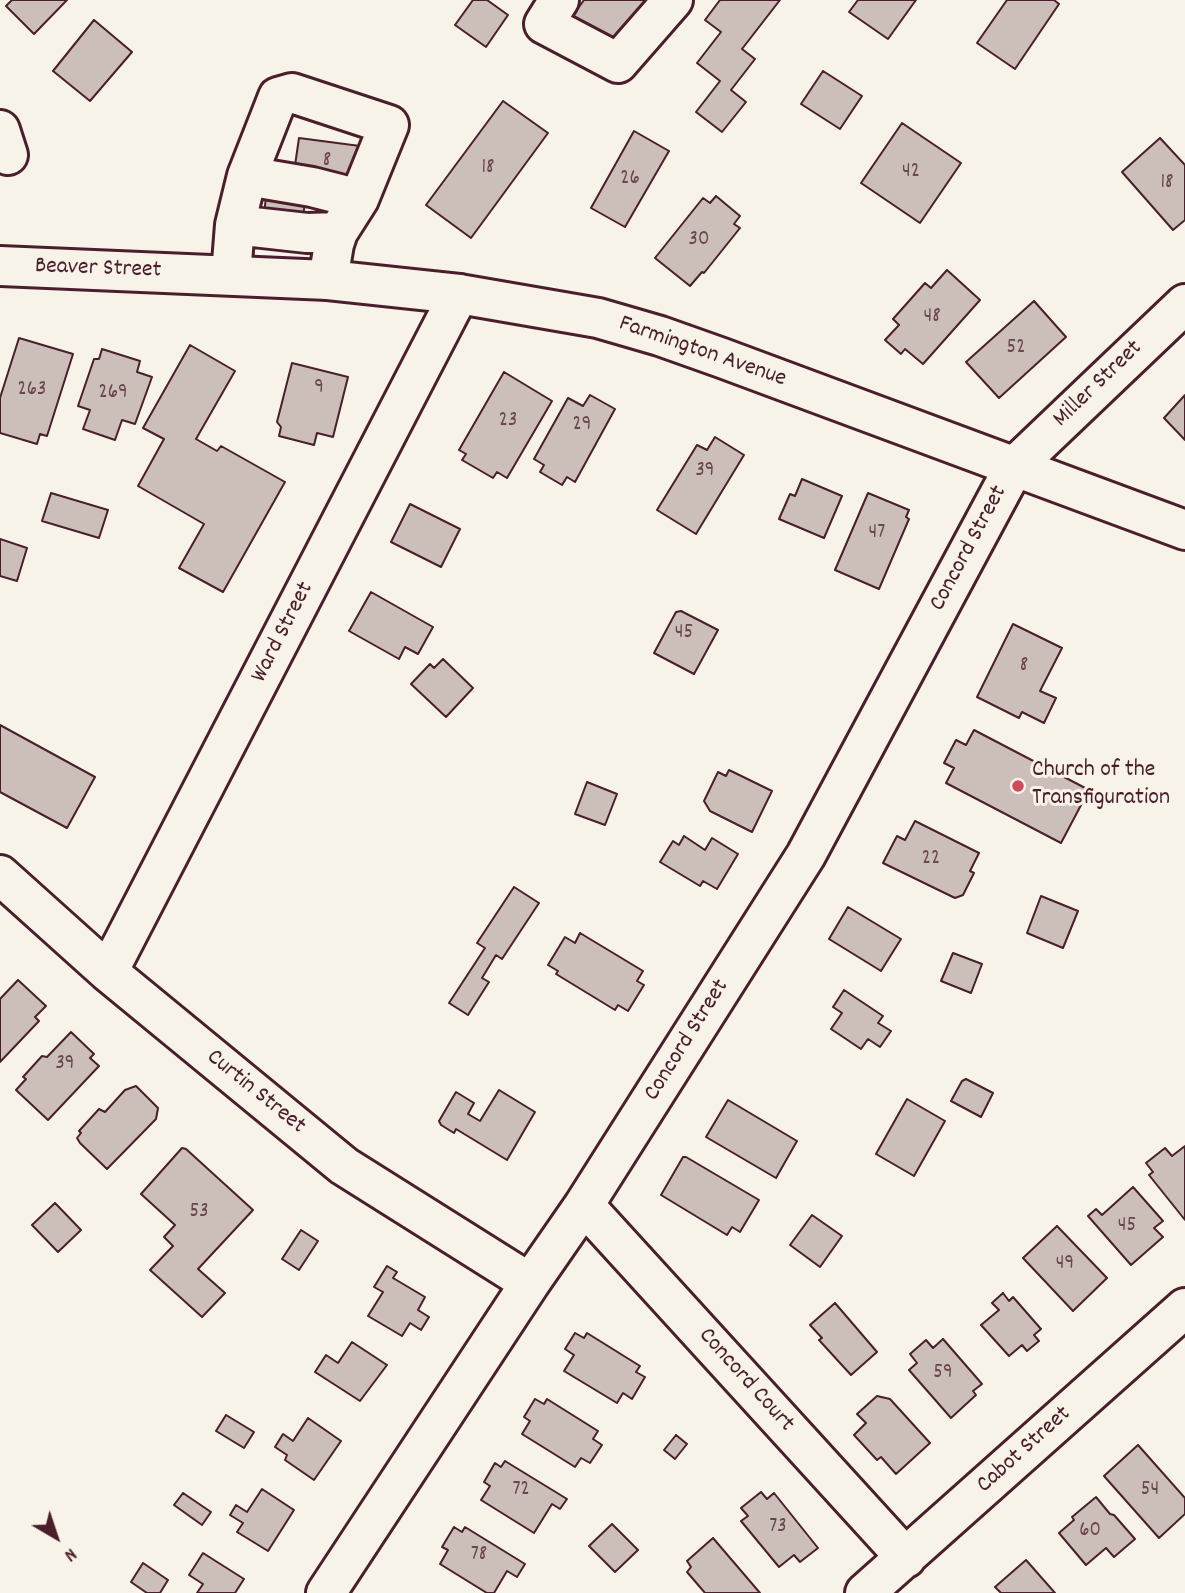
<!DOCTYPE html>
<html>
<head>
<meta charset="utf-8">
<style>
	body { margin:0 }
	#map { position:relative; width:1185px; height:1593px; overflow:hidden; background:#f7f3e8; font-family:Dekko,sans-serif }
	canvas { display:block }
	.north { position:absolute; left:21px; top:1502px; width:70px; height:70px; -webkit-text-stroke:5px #f7f3e8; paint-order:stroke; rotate:141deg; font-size:19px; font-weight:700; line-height:28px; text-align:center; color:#4a1f2b }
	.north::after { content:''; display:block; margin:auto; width:24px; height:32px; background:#4a1f2b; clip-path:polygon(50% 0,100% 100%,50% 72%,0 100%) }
</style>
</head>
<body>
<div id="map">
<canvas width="1185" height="1593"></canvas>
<div class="north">N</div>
</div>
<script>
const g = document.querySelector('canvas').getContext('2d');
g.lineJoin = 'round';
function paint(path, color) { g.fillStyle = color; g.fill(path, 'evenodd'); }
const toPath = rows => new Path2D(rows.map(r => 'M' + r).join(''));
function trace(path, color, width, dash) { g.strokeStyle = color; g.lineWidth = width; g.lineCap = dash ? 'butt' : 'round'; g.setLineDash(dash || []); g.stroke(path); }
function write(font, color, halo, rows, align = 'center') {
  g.font = font + ' Dekko,sans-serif'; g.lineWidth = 6; g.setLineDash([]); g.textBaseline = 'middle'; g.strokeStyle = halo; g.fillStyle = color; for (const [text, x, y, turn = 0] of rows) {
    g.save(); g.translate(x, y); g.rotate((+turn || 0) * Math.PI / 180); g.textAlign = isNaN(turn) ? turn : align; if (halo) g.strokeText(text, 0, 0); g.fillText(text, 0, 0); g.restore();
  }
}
const building = toPath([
	[12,0,67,0,34,34,6,6,12,0],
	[473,0,487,0,508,15,486,47,455,25,473,0],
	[584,0,648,0,611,49,571,18,584,0],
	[720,0,780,0,742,49,755,59,731,90,746,102,722,132,696,112,720,81,697,63,721,32,705,20,720,0],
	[858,0,916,0,888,39,849,12,858,0],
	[1007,0,1054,0,1059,4,1015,69,977,43,1007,0],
	[94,20,132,52,90,101,53,71,94,20],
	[823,71,862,96,840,129,801,104,823,71],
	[503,101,548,133,471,238,426,205,503,101],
	[902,123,961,163,920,223,861,183,902,123],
	[634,131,669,151,625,227,591,208,634,131],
	[299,138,360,146,355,187,293,179,299,138],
	[1160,138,1185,165,1185,220,1173,230,1122,172,1160,138],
	[267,188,306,192,302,227,263,223,267,188],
	[716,196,740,216,734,224,740,228,704,273,702,272,690,286,655,258,703,198,710,203,716,196],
	[947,270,980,300,923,364,905,349,901,354,885,340,899,325,893,319,925,283,931,288,947,270],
	[1034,301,1066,337,999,398,966,362,1034,301],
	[19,338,73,354,47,436,40,434,37,444,0,433,0,398,19,338],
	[190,345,235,371,196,439,217,451,221,446,285,482,223,592,179,568,204,524,138,486,164,439,143,428,190,345],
	[102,349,140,361,137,372,152,377,135,424,122,420,115,440,83,429,90,410,78,406,94,359,99,359,102,349],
	[292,363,348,377,333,437,317,433,314,445,279,436,281,427,277,422,292,363],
	[504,372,552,401,507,478,497,472,493,478,462,460,466,454,459,450,504,372],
	[590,395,615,409,575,482,567,477,562,485,540,472,544,465,534,459,568,398,583,406,590,395],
	[1185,395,1185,440,1164,418,1185,395],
	[715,437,744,455,696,534,657,510,697,445,707,450,715,437],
	[802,479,842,496,824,538,779,519,790,494,795,496,802,479],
	[51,493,108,510,99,538,42,521,51,493],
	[868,493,909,510,906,517,909,519,879,589,835,570,868,493],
	[410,504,460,529,441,567,391,542,410,504],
	[0,539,27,548,17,581,0,576,0,539],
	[371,592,433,627,418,654,405,647,399,659,349,631,371,592],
	[681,611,718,630,694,674,654,653,676,612,681,611],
	[1013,624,1062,648,1040,691,1056,698,1044,723,1022,712,1019,718,977,697,1013,624],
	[443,659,473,688,446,717,411,684,430,664,434,668,443,659],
	[0,725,95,777,67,828,0,792,0,725],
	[974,730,1089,790,1061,843,946,783,954,768,944,763,956,740,966,745,974,730],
	[729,770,772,791,752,832,710,811,704,801,718,772,726,776,729,770],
	[587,782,617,794,605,825,575,814,587,782],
	[915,821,979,853,970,871,974,873,963,895,955,898,883,863,897,836,905,840,915,821],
	[684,836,705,850,712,838,738,854,717,889,703,881,700,886,660,862,673,841,679,845,684,836],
	[514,887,539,903,502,959,496,955,482,978,489,982,468,1015,449,1003,485,948,477,943,514,887],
	[1041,896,1078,911,1063,948,1027,933,1041,896],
	[848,907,901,939,881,971,829,939,848,907],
	[580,933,643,971,637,981,644,985,628,1011,618,1005,615,1010,556,974,558,971,548,965,565,937,575,943,580,933],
	[953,953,982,964,971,993,941,981,953,953],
	[18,980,46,1006,35,1017,39,1021,0,1062,0,999,18,980],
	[844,990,883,1016,878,1023,891,1031,880,1047,868,1039,861,1049,831,1029,842,1013,833,1007,844,990],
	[71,1032,94,1054,90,1058,99,1066,48,1120,16,1090,26,1079,23,1077,42,1056,47,1057,71,1032],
	[966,1079,993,1093,981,1117,951,1101,962,1081,966,1079],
	[136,1086,158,1108,156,1119,107,1169,80,1143,77,1138,81,1133,79,1131,99,1109,105,1112,125,1090,136,1086],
	[499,1090,535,1112,507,1160,456,1129,454,1133,441,1125,439,1121,456,1092,474,1103,468,1114,480,1121,499,1090],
	[907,1099,945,1121,914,1176,876,1154,907,1099],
	[728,1100,797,1141,776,1178,706,1137,728,1100],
	[1185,1146,1185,1220,1149,1175,1153,1172,1146,1163,1165,1148,1172,1156,1185,1146],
	[182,1148,186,1149,253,1210,198,1269,225,1293,202,1317,150,1270,173,1246,164,1237,175,1225,141,1194,182,1148],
	[683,1157,686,1157,759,1200,740,1232,732,1227,727,1235,661,1195,683,1157],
	[1133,1187,1163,1221,1154,1228,1163,1237,1131,1265,1088,1216,1096,1209,1102,1215,1133,1187],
	[55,1203,81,1230,58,1252,32,1225,55,1203],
	[812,1215,842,1236,820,1267,790,1245,812,1215],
	[1057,1226,1107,1278,1073,1311,1023,1258,1057,1226],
	[301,1230,318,1241,299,1270,282,1259,301,1230],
	[387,1266,397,1272,393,1278,425,1297,418,1310,429,1317,421,1330,410,1323,402,1336,368,1316,383,1292,374,1287,387,1266],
	[1003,1293,1009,1301,1013,1297,1041,1329,1034,1335,1039,1341,1027,1351,1022,1345,1009,1356,981,1325,999,1310,992,1303,1003,1293],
	[835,1303,877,1352,851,1375,819,1340,822,1338,810,1325,835,1303],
	[575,1333,584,1338,587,1333,640,1366,636,1372,645,1377,632,1399,623,1393,617,1403,564,1371,574,1355,565,1349,575,1333],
	[943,1339,982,1384,973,1391,976,1395,951,1418,909,1370,917,1363,910,1354,926,1340,933,1348,943,1339],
	[352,1342,387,1365,360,1401,315,1372,326,1355,338,1363,352,1342],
	[877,1396,890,1399,930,1443,896,1474,881,1457,877,1460,854,1435,866,1423,857,1414,877,1396],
	[535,1399,544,1404,547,1399,598,1431,593,1439,602,1445,590,1463,581,1458,575,1467,522,1434,530,1421,524,1417,535,1399],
	[226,1415,254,1432,244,1448,216,1431,226,1415],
	[308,1418,341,1441,314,1480,285,1460,287,1455,275,1447,283,1434,293,1441,308,1418],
	[676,1435,687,1444,675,1459,664,1450,676,1435],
	[1138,1445,1185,1498,1185,1514,1159,1538,1104,1476,1138,1445],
	[505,1461,567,1499,560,1509,552,1504,534,1533,481,1500,490,1486,484,1482,495,1463,501,1467,505,1461],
	[262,1489,294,1510,268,1551,237,1532,243,1523,230,1515,236,1505,247,1512,262,1489],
	[761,1492,767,1499,774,1493,818,1548,800,1562,794,1555,779,1567,741,1521,748,1516,741,1508,761,1492],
	[183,1493,211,1512,202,1525,174,1505,183,1493],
	[1096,1497,1110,1514,1114,1515,1135,1539,1114,1557,1106,1548,1086,1565,1059,1533,1074,1520,1072,1517,1096,1497],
	[612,1524,638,1550,615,1572,589,1546,612,1524],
	[454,1527,462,1532,465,1527,525,1564,517,1577,507,1571,494,1593,487,1593,440,1564,448,1550,442,1547,454,1527],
	[713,1538,760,1593,705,1593,687,1572,691,1567,687,1561,713,1538],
	[203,1553,244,1579,235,1593,197,1593,203,1584,189,1575,203,1553],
	[1026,1560,1055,1593,1001,1593,995,1587,1026,1560],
	[143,1563,168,1580,160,1593,147,1593,131,1582,143,1563]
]);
paint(building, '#ccbfb9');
trace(building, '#4a1f2b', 2);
const minor = toPath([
	[559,0,544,24,618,63,673,0],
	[0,130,8,155],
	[247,176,312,187,359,199],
	[235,225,307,233,338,232],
	[231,275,235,225,247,176,278,97,292,93,389,125,359,199,338,232,334,244,328,280],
	[0,875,108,972,344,1166,530,1283],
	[108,972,459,294],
	[584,1205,906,1558],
	[326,1593,530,1283,584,1205,806,855,1014,467,1185,304],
	[865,1593,1185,1308]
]);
const major = toPath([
	[0,266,328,280,459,294,598,318,660,336,722,358,1185,530]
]);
trace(minor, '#4a1f2b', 44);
trace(major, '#4a1f2b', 44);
trace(minor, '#f7f3e8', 38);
trace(major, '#f7f3e8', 38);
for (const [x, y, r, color] of [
	[1018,786,7,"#d1495b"]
]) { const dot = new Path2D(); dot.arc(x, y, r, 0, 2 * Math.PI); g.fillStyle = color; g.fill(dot); trace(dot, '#f7f3e8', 2.5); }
write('21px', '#6a474e', null, [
	["8",327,162],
	["18",488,169],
	["42",911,173],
	["26",630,180],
	["18",1167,184],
	["30",699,241],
	["48",932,318],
	["52",1016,349],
	["9",319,389],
	["263",32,391],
	["269",113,394],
	["23",508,422],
	["29",582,426],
	["39",705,472],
	["47",877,534],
	["45",684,634],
	["8",1024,667],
	["22",931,860],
	["39",65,1065],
	["53",199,1213],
	["45",1127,1227],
	["49",1065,1265],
	["59",943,1374],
	["72",521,1491],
	["54",1150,1491],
	["73",778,1528],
	["60",1090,1532],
	["78",479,1556]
]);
write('24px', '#4a1f2b', '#f7f3e8', [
	["Beaver Street",98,270,2],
	["Farmington Avenue",702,353,19],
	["Miller Street",1099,385,-44],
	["Concord Street",970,549,-62],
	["Ward Street",284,633,-63],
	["Concord Street",688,1041,-58],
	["Curtin Street",255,1093,39],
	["Concord Court",745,1381,48],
	["Cabot Street",1025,1451,-42]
]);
write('24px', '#4a1f2b', '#f7f3e8', [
	["Church of the",1032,772],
	["Transfiguration",1032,800]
], 'left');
</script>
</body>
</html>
